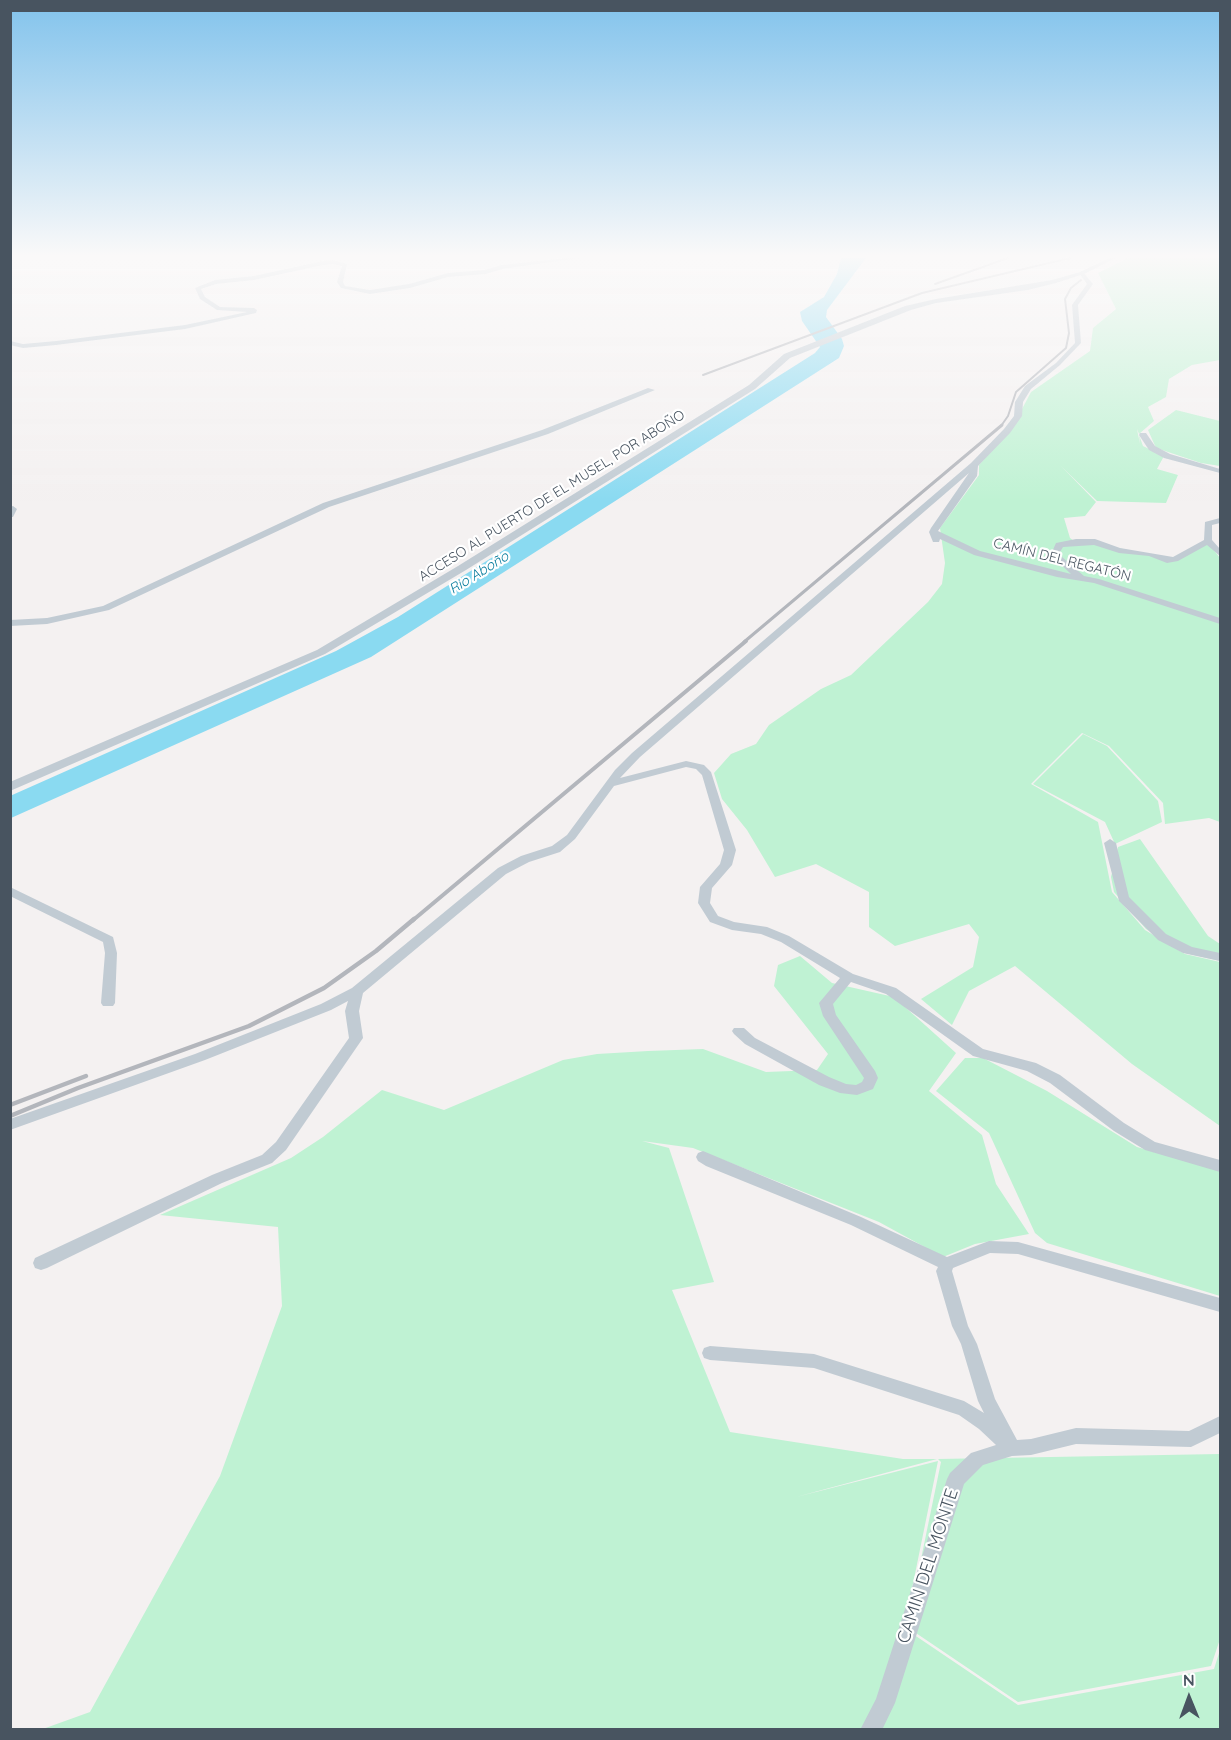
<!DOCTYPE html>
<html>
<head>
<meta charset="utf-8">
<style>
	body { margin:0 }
	#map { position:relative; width:1231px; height:1740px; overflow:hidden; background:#f4f1f1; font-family:Quicksand,sans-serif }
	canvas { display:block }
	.frame { position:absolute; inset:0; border:12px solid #485460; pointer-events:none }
	.north { position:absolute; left:1159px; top:1668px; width:60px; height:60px; -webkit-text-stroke:4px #fff; paint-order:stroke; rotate:359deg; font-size:16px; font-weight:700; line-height:24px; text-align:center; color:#485460 }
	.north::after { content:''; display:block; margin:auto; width:21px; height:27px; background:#485460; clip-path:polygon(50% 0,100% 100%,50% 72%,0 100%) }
</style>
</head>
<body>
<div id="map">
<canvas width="1231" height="1740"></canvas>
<div class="frame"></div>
<div class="north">N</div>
</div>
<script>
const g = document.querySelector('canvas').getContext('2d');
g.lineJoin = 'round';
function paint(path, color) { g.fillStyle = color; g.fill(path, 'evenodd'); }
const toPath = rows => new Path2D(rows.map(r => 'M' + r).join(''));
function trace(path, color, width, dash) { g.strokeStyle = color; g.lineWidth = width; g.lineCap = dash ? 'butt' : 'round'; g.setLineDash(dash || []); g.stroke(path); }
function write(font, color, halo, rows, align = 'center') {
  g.font = font + ' Quicksand,sans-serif'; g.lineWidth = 4.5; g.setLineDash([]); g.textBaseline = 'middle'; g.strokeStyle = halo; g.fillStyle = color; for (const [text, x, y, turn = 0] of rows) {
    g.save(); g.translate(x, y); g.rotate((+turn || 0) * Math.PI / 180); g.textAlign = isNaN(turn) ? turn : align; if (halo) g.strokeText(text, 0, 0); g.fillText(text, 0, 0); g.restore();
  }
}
paint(toPath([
	[1128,258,1220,258,1220,360,1192,365,1169,379,1166,397,1148,407,1154,421,1139,434,1137,429,1140,444,1139,435,1143,446,1164,456,1157,469,1178,475,1166,503,1097,501,1061,466,1096,502,1085,516,1064,518,1070,538,1078,544,1098,544,1177,560,1205,544,1210,545,1220,558,1220,822,1209,818,1165,824,1163,803,1109,746,1082,733,1031,784,1098,822,1112,892,1145,930,1185,954,1220,962,1220,1126,1132,1064,1015,966,969,991,952,1025,921,999,973,967,979,937,969,924,895,946,869,927,869,892,816,864,775,877,747,830,722,799,714,773,731,754,756,744,769,725,821,689,851,675,928,602,942,584,945,563,940,528,979,475,979,465,1013,426,1031,392,1090,351,1093,328,1116,309,1098,273],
	[1176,410,1220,421,1220,466,1201,463,1156,448,1148,430],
	[1083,734,1107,746,1158,801,1162,822,1115,844,1105,822,1033,784],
	[1140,839,1208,936,1220,944,1220,961,1185,953,1146,929,1114,892,1111,877,1118,847],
	[800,956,832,983,894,997,956,1053,929,1091,982,1135,996,1184,1029,1234,975,1244,943,1257,879,1222,693,1148,642,1141,669,1148,714,1282,672,1290,730,1432,903,1459,937,1459,796,1497,938,1461,904,1628,1018,1705,1214,1669,1220,1650,1220,1729,40,1730,90,1712,220,1476,282,1306,278,1227,160,1215,291,1158,323,1137,382,1090,444,1110,563,1060,597,1054,648,1051,703,1049,766,1072,817,1070,828,1054,774,986,778,965],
	[965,1058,983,1058,1047,1091,1137,1147,1220,1171,1220,1296,1047,1243,1035,1233,989,1133,936,1091],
	[1220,1454,1220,1639,1211,1666,1018,1702,907,1627,941,1462,938,1459]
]), '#bff2d3');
paint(toPath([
	[841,258,866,258,827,310,826,317,842,339,844,346,839,358,371,657,11,818,10,796,336,651,398,617,815,353,820,347,802,321,800,312,824,297,837,274]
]), '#8adaf1');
paint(toPath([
	[566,258,580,258,502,269,486,274,448,277,410,288,370,294,341,288,337,282,342,266,333,264,323,265,254,280,216,284,201,289,205,297,220,307,254,308,257,310,256,313,185,329,56,345,23,348,10,345,10,341,23,344,56,341,185,325,247,312,217,310,200,299,195,288,215,280,254,276,323,261,333,260,347,264,343,282,345,286,370,290,409,284,448,273,485,270,501,265,566,258],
	[1082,271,1093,284,1078,305,1081,343,1060,365,1031,389,1023,402,1022,416,1010,433,978,466,977,476,938,531,980,551,1071,574,1054,558,1052,552,1056,543,1076,539,1095,539,1120,548,1173,557,1204,540,1205,522,1220,518,1220,523,1212,525,1212,540,1220,549,1220,556,1207,545,1178,561,1167,563,1149,556,1119,553,1094,545,1063,547,1060,552,1062,557,1084,576,1099,579,1220,618,1220,624,1094,583,1057,577,974,555,940,539,939,542,933,542,929,532,931,528,969,473,640,757,620,778,686,761,704,765,711,772,736,850,732,865,712,888,710,903,718,916,734,922,767,927,789,936,853,974,896,988,983,1049,1036,1063,1060,1075,1124,1123,1155,1142,1220,1160,1220,1172,1145,1150,1114,1131,1050,1083,1027,1071,973,1056,886,994,851,982,833,1004,836,1015,875,1071,878,1078,873,1089,857,1095,840,1093,819,1085,745,1044,734,1034,732,1031,734,1028,744,1028,755,1038,829,1077,846,1084,856,1085,862,1082,864,1078,823,1016,819,1003,840,978,781,942,761,934,732,930,710,922,698,903,700,887,720,864,724,850,702,775,696,769,686,767,614,786,575,839,560,852,529,862,506,874,363,993,359,1011,363,1038,286,1150,272,1163,222,1183,47,1268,41,1270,35,1268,33,1263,35,1258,212,1175,262,1155,276,1142,349,1038,345,1011,348,1001,331,1010,205,1060,10,1130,10,1119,195,1054,321,1004,352,988,498,868,521,856,552,846,567,835,615,770,632,753,971,463,1004,429,1014,416,1015,402,1025,386,1056,363,1075,343,1072,305,1087,284,1079,273,1082,271],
	[648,388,655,390,548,434,329,507,109,610,47,624,10,626,10,620,47,618,103,606,323,503,542,430,648,388],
	[1140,433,1146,433,1155,446,1170,454,1220,469,1220,473,1164,458,1149,450,1139,435,1140,433],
	[13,506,17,509,13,517,10,517,10,507,13,506],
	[1110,839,1116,843,1129,897,1166,934,1192,947,1220,953,1220,961,1183,953,1158,940,1119,901,1104,843,1110,839],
	[10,887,113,937,117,953,115,1003,113,1006,103,1006,101,1003,105,953,103,942,10,896,10,887],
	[703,1151,861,1217,947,1257,989,1241,1018,1242,1220,1298,1220,1312,1018,1254,990,1253,953,1268,952,1271,968,1326,977,1344,995,1399,1017,1440,1031,1439,1076,1428,1189,1431,1220,1416,1220,1433,1191,1447,1076,1444,1031,1455,1012,1456,983,1465,964,1484,895,1703,882,1730,860,1730,876,1699,947,1479,950,1473,971,1453,996,1445,979,1429,959,1415,814,1368,710,1360,704,1358,702,1353,704,1348,710,1346,814,1354,964,1401,984,1413,978,1401,961,1344,952,1326,936,1271,938,1267,851,1225,706,1166,698,1161,696,1157,698,1153,703,1151]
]), '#c1cbd3');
paint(toPath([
	[1109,258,1116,258,1084,274,1056,283,1028,290,936,303,911,310,790,358,755,389,466,570,325,654,10,791,10,782,317,650,458,566,749,385,784,354,905,306,936,299,1052,280,1080,272,1109,258]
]), '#c1cbd3');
trace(toPath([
	[935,284,1008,258],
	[703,375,922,293,1070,258],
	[1001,426,1008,416,1016,392,1066,348,1069,333,1065,299,1071,288,1081,280]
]), '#b3b6bc', 2);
trace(toPath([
	[744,642,1002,425]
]), '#b3b6bc', 3);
trace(toPath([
	[412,921,746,641]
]), '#b3b6bc', 4);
trace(toPath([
	[10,1105,86,1076],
	[10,1116,78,1088,249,1026,324,988,376,951,414,919]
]), '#b3b6bc', 4.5);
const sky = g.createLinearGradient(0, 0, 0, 501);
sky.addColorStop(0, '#82c3ec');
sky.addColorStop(0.51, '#faf9f9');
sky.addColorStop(1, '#faf9f900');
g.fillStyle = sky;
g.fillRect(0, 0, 1231, 501);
write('14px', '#485460', '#fff', [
	["ACCESO AL PUERTO DE EL MUSEL, POR ABOÑO",552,496,-32],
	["CAMÍN DEL REGATÓN",1062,560,14]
]);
write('italic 14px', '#077c9d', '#fff', [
	["Rio Aboño",479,573,-32]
]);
write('18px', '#485460', '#fff', [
	["CAMIN DEL MONTE",928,1566,-72]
]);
</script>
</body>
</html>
